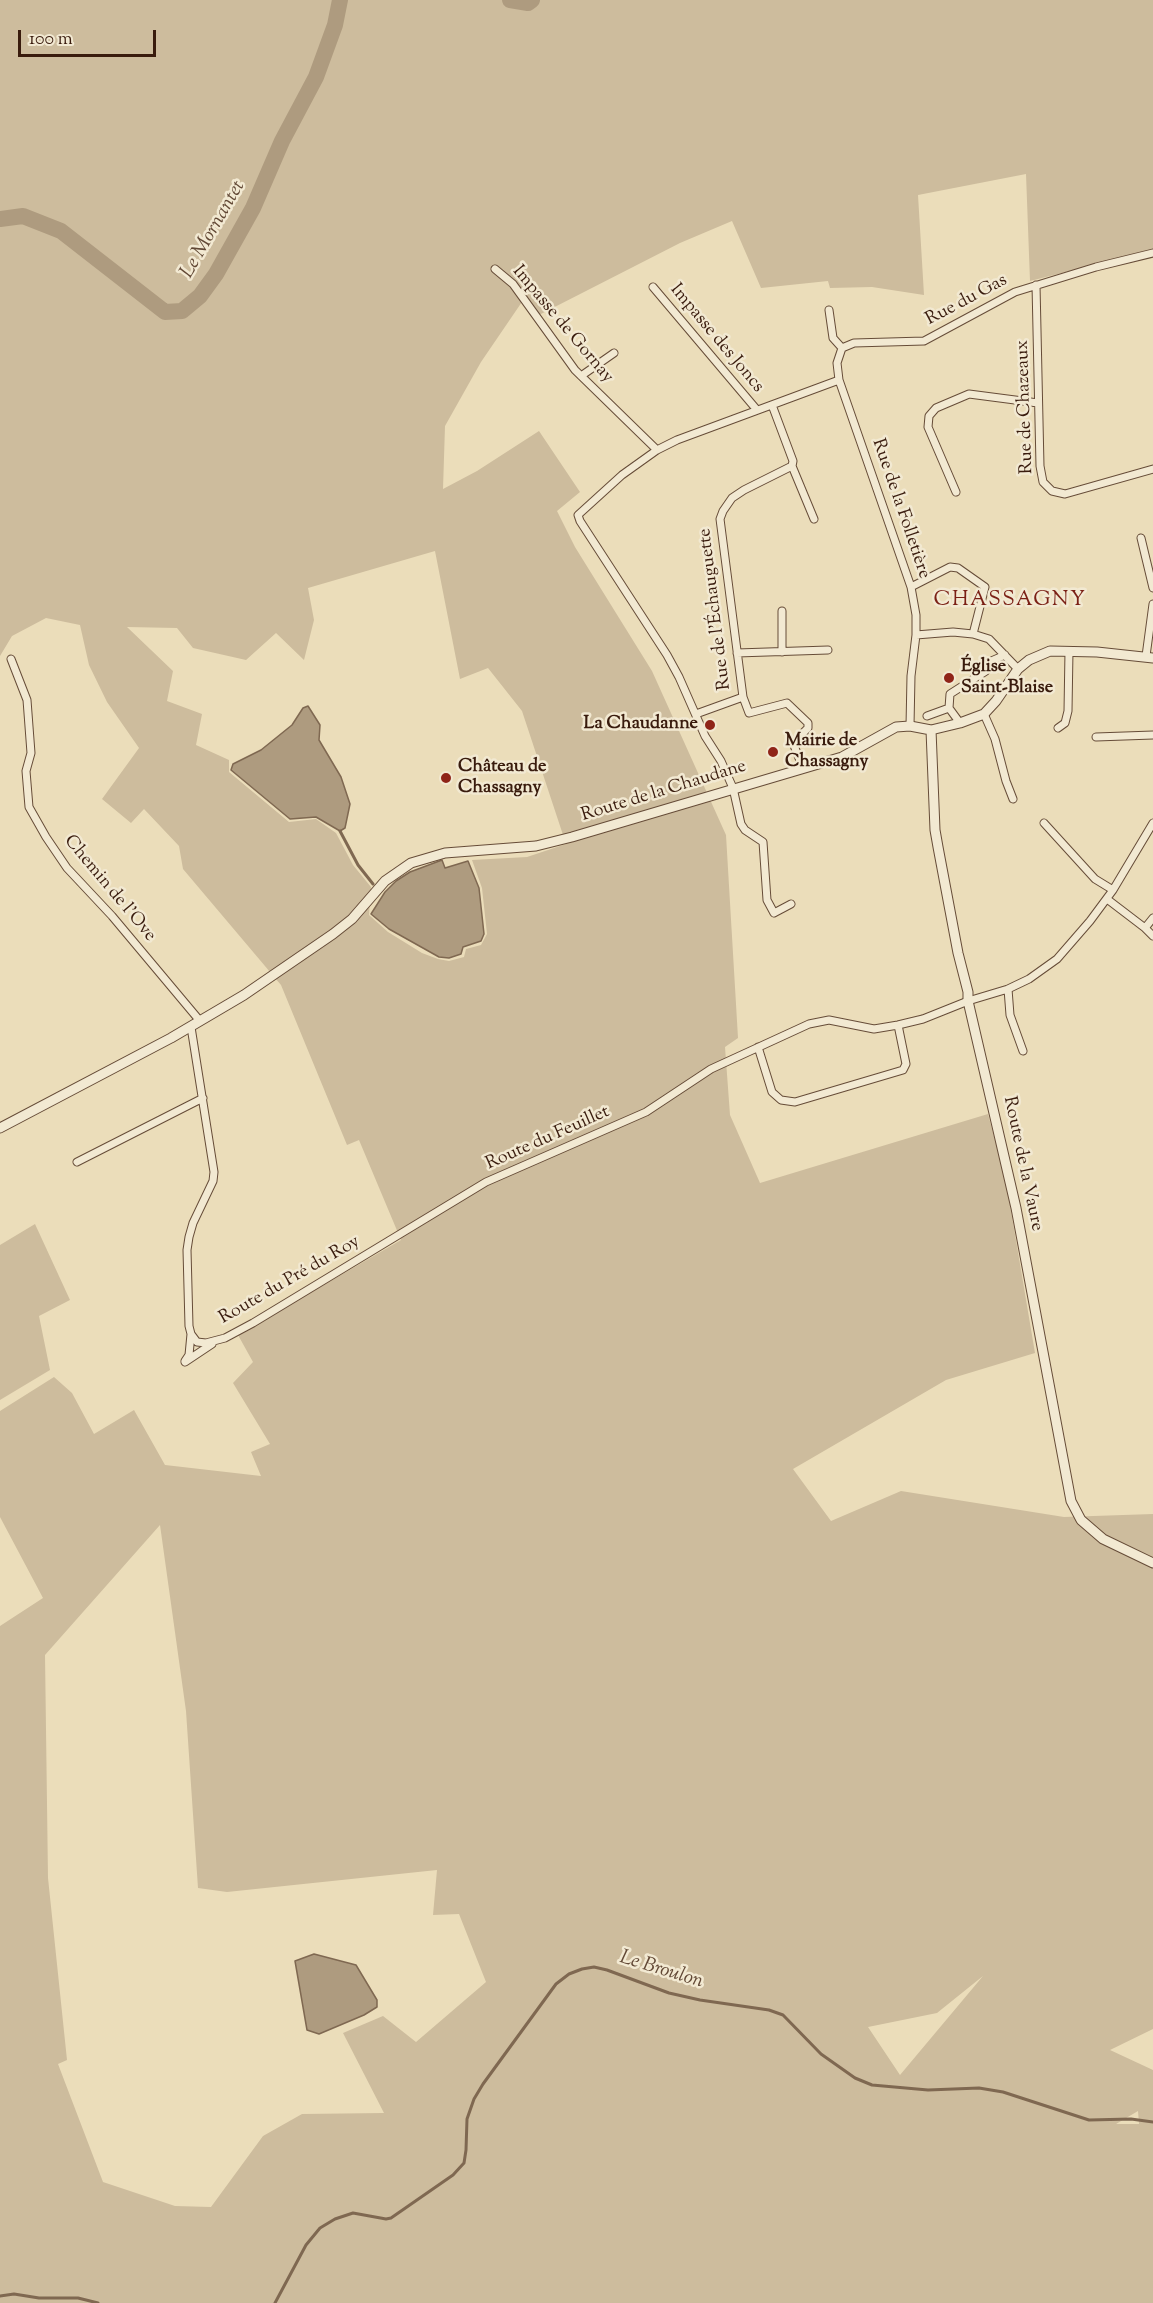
<!DOCTYPE html>
<html>
<head>
<meta charset="utf-8">
<style>
	body { margin:0 }
	#map { position:relative; width:1153px; height:2303px; overflow:hidden; background:#ebddba; font-family:"Sorts Mill Goudy",serif }
	canvas { display:block }
	.scale { position:absolute; left:18px; top:30px; width:138px; height:27px; box-sizing:border-box; border:3px solid #391b0d; border-top:0; padding-left:8px; font-size:18px; line-height:21px; white-space:nowrap; color:#391b0d; -webkit-text-stroke:4px #f2e9d2; paint-order:stroke }
</style>
</head>
<body>
<div id="map">
<canvas width="1153" height="2303"></canvas>
<div class="scale">100 m</div>
</div>
<script>
const g = document.querySelector('canvas').getContext('2d');
g.lineJoin = 'round';
function paint(path, color) { g.fillStyle = color; g.fill(path, 'evenodd'); }
const toPath = rows => new Path2D(rows.map(r => 'M' + r).join(''));
function trace(path, color, width, dash) { g.strokeStyle = color; g.lineWidth = width; g.lineCap = dash ? 'butt' : 'round'; g.setLineDash(dash || []); g.stroke(path); }
function write(font, color, halo, rows, align = 'center') {
  g.font = font + ' "Sorts Mill Goudy",serif'; g.lineWidth = 5; g.setLineDash([]); g.textBaseline = 'middle'; g.strokeStyle = halo; g.fillStyle = color; for (const [text, x, y, turn = 0] of rows) {
    g.save(); g.translate(x, y); g.rotate((+turn || 0) * Math.PI / 180); g.textAlign = isNaN(turn) ? turn : align; if (halo) g.strokeText(text, 0, 0); g.fillText(text, 0, 0); g.restore();
  }
}
paint(toPath([
	[0,0,1153,0,1153,250,1030,281,1026,174,918,195,924,295,872,287,830,288,828,281,761,288,732,221,680,243,539,315,526,296,481,362,445,426,443,489,477,471,539,431,580,492,557,511,575,547,652,671,726,835,738,1038,725,1047,730,1115,760,1183,988,1114,1006,1181,1035,1353,946,1380,793,1469,831,1521,901,1491,1064,1517,1153,1514,1153,2029,1110,2050,1153,2070,1153,2303,0,2303,0,1626,43,1598,0,1517,0,1411,54,1377,72,1393,94,1434,134,1410,165,1465,261,1476,251,1452,270,1444,233,1383,253,1362,238,1335,401,1240,359,1140,347,1145,281,985,183,869,179,846,144,809,131,823,102,799,139,748,107,702,89,665,80,625,46,618,12,636,0,656],
	[435,551,460,679,488,668,522,711,566,844,527,857,472,860,482,888,487,934,481,945,466,949,464,957,449,961,438,959,422,953,388,932,369,915,371,887,353,865,336,833,316,819,289,822,229,772,229,760,196,745,202,714,167,701,173,671,127,627,177,628,193,648,246,660,276,633,304,660,314,620,308,588],
	[160,1525,186,1711,198,1888,227,1892,437,1870,433,1915,459,1914,486,1982,416,2042,383,2016,343,2033,384,2113,302,2114,263,2136,211,2207,175,2206,103,2182,58,2064,67,2060,48,1878,45,1655],
	[983,1976,900,2075,868,2027,937,2013],
	[1138,2111,1139,2124,1116,2124],
	[35,1224,70,1300,39,1316,50,1370,0,1400,0,1245]
]), '#cdbc9d');
const water = toPath([
	[308,706,320,725,319,740,341,777,350,804,345,828,340,831,316,817,290,819,231,770,233,764,261,750,292,725,303,708,308,706],
	[442,860,445,868,468,861,479,888,484,934,481,941,463,947,461,954,449,958,439,957,389,929,371,914,385,892,396,881,410,872,442,860],
	[314,1954,356,1965,377,2000,377,2007,364,2015,319,2034,307,2030,295,1961,314,1954]
]);
paint(water, '#ae9b7f');
trace(water, '#7f6851', 1.5);
trace(toPath([
	[340,831,358,865,373,884],
	[0,2296,14,2294,39,2298,78,2298,98,2303],
	[275,2303,306,2245,320,2228,335,2219,353,2213,386,2219,391,2218,453,2175,464,2163,466,2150,467,2119,474,2099,483,2084,556,1984,569,1974,582,1969,594,1967,607,1970,669,1993,700,2000,769,2010,783,2015,821,2054,855,2078,872,2085,928,2090,979,2088,1003,2092,1089,2120,1131,2119,1153,2122]
]), '#7f6851', 3);
trace(toPath([
	[510,0,528,3,532,0],
	[0,219,23,216,61,231,165,312,182,311,200,296,216,274,253,208,282,141,316,77,335,25,340,0]
]), '#ae9b7f', 16);
const minor = toPath([
	[495,269,513,284,575,370,657,450],
	[1036,285,1040,466,1043,482,1052,491,1065,494,1153,469],
	[653,287,757,410],
	[829,310,833,338,842,348,837,363,839,380,911,587,916,615,916,635,911,676,910,726],
	[842,348,854,343,924,341,1015,292,1096,267,1153,253],
	[581,376,614,353],
	[792,466,814,519],
	[956,492,928,427,929,416,936,408,969,394,1038,403],
	[1141,538,1153,588],
	[911,587,950,567,958,568,985,587,973,634],
	[782,611,782,652],
	[916,635,953,632,973,634,989,639,1018,669],
	[737,653,828,650],
	[1146,656,1153,604],
	[11,659,27,700,31,753,26,771,29,807,46,837,67,868,112,916,200,1021],
	[743,697,749,713,787,703,808,723,808,728,793,743,803,768],
	[949,708,950,694,986,671,989,662,1005,655],
	[696,714,743,697,720,519,723,511,732,498,744,490,792,466,793,461,772,405],
	[984,714,995,739,1006,781,1013,799],
	[927,716,949,708,960,723],
	[1058,728,1065,723,1068,711,1069,651],
	[1096,737,1153,735],
	[1044,823,1095,879,1113,890],
	[1107,899,1145,928,1153,918],
	[791,904,774,913,767,900,763,842,745,830,741,824,733,788,721,761,705,736,679,677,667,655,580,521,578,515,622,475,657,450,677,440,839,380],
	[1145,928,1153,936],
	[1008,989,1010,1015,1023,1051],
	[191,1027,214,1172,213,1181,193,1223,189,1237,187,1250,189,1326,191,1334,197,1342,206,1343,225,1338,253,1323,486,1182,646,1112,711,1069,809,1024,829,1020,874,1029,898,1025,923,1019,968,1001,1008,989,1029,979,1057,959,1090,921,1113,890,1153,823],
	[758,1047,772,1092,781,1100,795,1102,903,1070,906,1064,898,1025],
	[77,1162,203,1098],
	[185,1361,189,1355,191,1334],
	[185,1362,212,1344]
]);
const tertiary = toPath([
	[931,730,935,830,938,847,958,953,968,992,968,1001,1016,1208,1071,1501,1081,1520,1103,1539,1153,1563],
	[0,1128,171,1038,244,995,333,934,352,919,385,881,411,863,445,853,536,846,572,837,842,757,896,727,910,726,931,730,960,723,984,714,996,701,1018,669,1029,660,1050,651,1097,652,1153,658]
]);
trace(minor, '#664c38', 9);
trace(tertiary, '#664c38', 11);
trace(minor, '#f2e9d2', 7);
trace(tertiary, '#f2e9d2', 9);
for (const [x, y, r, color] of [
	[949,678,6,"#8f2418"],
	[710,725,6,"#8f2418"],
	[773,752,6,"#8f2418"],
	[446,778,6,"#8f2418"]
]) { const dot = new Path2D(); dot.arc(x, y, r, 0, 2 * Math.PI); g.fillStyle = color; g.fill(dot); trace(dot, '#f2e9d2', 2); }
write('18px', '#391b0d', '#f2e9d2', [
	["Rue du Gas",967,301,-28],
	["Impasse de Gornay",562,325,50],
	["Impasse des Joncs",716,339,50],
	["Rue de Chazeaux",1026,407,-92],
	["Rue de la Folletière",900,509,71],
	["Rue de l'Échauguette",716,609,-97],
	["Route de la Chaudane",664,792,-17],
	["Chemin de l'Ove",109,889,50],
	["Route du Feuillet",548,1139,-24],
	["Route de la Vaure",1022,1164,78],
	["Route du Pré du Roy",290,1281,-30]
]);
write('bold 18px', '#391b0d', '#f2e9d2', [
	["Église",961,668],
	["Saint-Blaise",961,689],
	["La Chaudanne",698,725,"right"],
	["Mairie de",785,742],
	["Chassagny",785,763],
	["Château de",458,768],
	["Chassagny",458,789]
], 'left');
write('italic 20px', '#624835', '#f2e9d2', [
	["Le Mornantet",214,230,-60],
	["Le Broulon",661,1971,17]
]);
g.letterSpacing = '1.5px';
write('21px', '#7a1f14', '#f2e9d2', [
	["CHASSAGNY",1010,601]
]);
g.letterSpacing = '0px';
</script>
</body>
</html>
